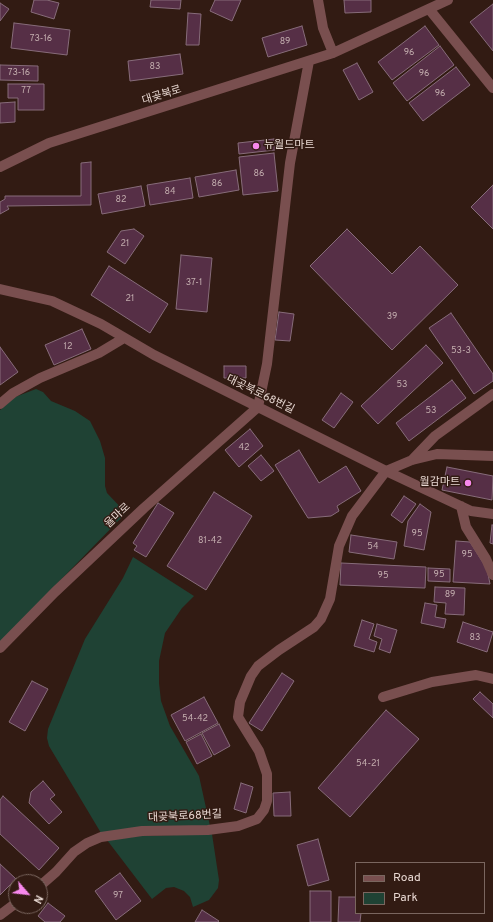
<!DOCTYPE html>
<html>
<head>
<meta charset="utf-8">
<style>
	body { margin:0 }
	#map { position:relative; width:493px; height:922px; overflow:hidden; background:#321b13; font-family:Overpass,sans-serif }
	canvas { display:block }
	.legend { position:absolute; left:355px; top:862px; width:130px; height:52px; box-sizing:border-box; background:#321b13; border:1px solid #7a665f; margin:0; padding:5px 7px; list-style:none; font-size:12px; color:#e7d7d1 }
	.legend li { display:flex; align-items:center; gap:8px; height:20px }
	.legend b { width:20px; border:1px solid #7a665f }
	.north { position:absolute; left:8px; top:874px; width:40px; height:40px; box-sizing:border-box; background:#321b13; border:1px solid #7a665f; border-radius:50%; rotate:118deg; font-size:11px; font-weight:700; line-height:16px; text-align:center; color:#e7d7d1 }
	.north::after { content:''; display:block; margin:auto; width:14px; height:18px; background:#f788ec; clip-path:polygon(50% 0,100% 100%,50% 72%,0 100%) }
</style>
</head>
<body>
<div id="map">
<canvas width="493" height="922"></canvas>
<ul class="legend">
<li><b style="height:5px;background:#794f4f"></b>Road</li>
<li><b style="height:11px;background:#1f4234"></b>Park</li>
</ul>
<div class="north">N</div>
</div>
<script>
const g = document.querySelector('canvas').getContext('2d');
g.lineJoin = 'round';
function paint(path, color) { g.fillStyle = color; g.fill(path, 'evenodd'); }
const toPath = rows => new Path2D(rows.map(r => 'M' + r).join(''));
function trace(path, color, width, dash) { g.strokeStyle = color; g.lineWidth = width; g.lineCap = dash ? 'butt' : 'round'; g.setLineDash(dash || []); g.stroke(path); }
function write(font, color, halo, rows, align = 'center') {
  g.font = font + ' Overpass,"Noto Sans KR",sans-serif'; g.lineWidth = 3; g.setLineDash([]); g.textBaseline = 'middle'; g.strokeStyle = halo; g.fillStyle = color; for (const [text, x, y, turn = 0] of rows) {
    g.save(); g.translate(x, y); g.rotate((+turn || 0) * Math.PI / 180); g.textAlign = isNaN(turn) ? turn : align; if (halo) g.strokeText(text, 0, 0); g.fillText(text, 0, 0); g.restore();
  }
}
paint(toPath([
	[36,389,43,392,51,401,75,411,90,421,100,441,105,458,105,486,107,493,126,513,0,642,0,410,15,397],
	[133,557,194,596,182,608,165,633,159,661,159,683,161,701,170,726,199,776,210,826,142,827,101,833,49,746,47,738,48,729,85,639,123,578],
	[212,834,219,880,218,888,209,900,193,907,190,897,184,891,174,887,166,888,152,899,107,840,140,836]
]), '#1f4234');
const building = toPath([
	[34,0,47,0,59,3,54,19,31,12,34,0],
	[151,0,181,0,180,9,150,7,151,0],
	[215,0,241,0,232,21,210,11,215,0],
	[344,0,371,0,371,12,345,13,344,0],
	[0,3,9,9,0,21,0,3],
	[493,4,493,51,470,22,493,4],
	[188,13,201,14,199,45,186,45,188,13],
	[14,23,70,30,67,55,11,48,14,23],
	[302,26,307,45,268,57,262,38,302,26],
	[425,26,439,45,392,80,378,62,425,26],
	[440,46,454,65,407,101,393,83,440,46],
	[180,54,183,74,130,81,128,61,180,54],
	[357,63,373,92,359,100,343,70,357,63],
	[0,65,38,66,38,81,0,80,0,65],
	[456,67,470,85,423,121,409,103,456,67],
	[8,84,44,84,44,110,18,110,18,98,8,98,8,84],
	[15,102,15,122,0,123,0,103,15,102],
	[274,139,275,150,239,154,238,143,274,139],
	[274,153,278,191,243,195,239,157,274,153],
	[91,162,91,205,7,206,9,209,0,214,0,202,5,199,5,196,81,196,81,163,91,162],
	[236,170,239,190,199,197,195,177,236,170],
	[190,178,193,198,150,205,147,185,190,178],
	[493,185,493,229,471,207,493,185],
	[141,186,145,206,102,214,98,194,141,186],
	[134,229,144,236,125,264,107,252,121,231,134,229],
	[347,229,392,274,420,246,458,285,392,350,310,266,347,229],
	[181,255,212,258,207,312,176,309,181,255],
	[109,266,168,304,150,333,91,295,109,266],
	[279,312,294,314,290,341,275,340,279,312],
	[451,313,493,374,493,381,474,394,429,328,451,313],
	[82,329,91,349,54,365,45,345,82,329],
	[426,345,443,363,378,424,361,406,426,345],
	[0,347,18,372,0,385,0,347],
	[224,366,246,366,246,378,224,378,224,366],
	[452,380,466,398,409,441,396,423,452,380],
	[341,393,353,402,334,428,322,420,341,393],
	[250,429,263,446,239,467,225,450,250,429],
	[299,450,319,483,346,466,361,491,337,506,339,511,331,516,308,518,275,465,299,450],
	[261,455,274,471,261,481,248,466,261,455],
	[447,467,493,476,492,500,442,490,447,467],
	[214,492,252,516,206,590,167,566,214,492],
	[404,496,416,504,402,523,391,515,404,496],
	[158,503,174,513,146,557,134,550,137,546,133,543,158,503],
	[420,504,431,512,424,550,404,546,408,521,420,504],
	[492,525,493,525,493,544,490,543,492,525],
	[351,535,397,542,394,559,349,552,351,535],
	[456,541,470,542,487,569,490,584,453,582,456,541],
	[341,563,426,567,425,588,340,585,341,563],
	[428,568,450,569,450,582,428,581,428,568],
	[435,587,465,588,464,615,445,614,446,603,434,602,435,587],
	[425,603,437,605,435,617,446,619,444,628,421,623,425,603],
	[362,620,374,624,369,639,377,642,374,652,354,646,362,620],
	[463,622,493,632,487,652,457,642,463,622],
	[377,624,397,630,390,653,379,649,382,639,374,636,377,624],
	[282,673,294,681,262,731,249,723,282,673],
	[32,681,48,689,25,731,9,722,32,681],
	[480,692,493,704,493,718,473,699,480,692],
	[204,697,218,723,185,741,171,715,204,697],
	[386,710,419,739,350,817,318,788,386,710],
	[219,724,230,746,214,755,202,733,219,724],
	[201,734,212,756,197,764,186,742,201,734],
	[43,781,55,795,50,799,62,812,49,824,29,803,31,792,43,781],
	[241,783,253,787,246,813,234,809,241,783],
	[290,792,291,816,274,816,273,793,290,792],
	[3,796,59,848,39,870,0,834,0,800,3,796],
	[318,839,329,880,308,886,297,845,318,839],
	[0,864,16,879,0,895,0,864],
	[120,873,141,901,116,920,95,891,120,873],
	[310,891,331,891,331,922,310,922,310,891],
	[339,897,356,897,356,913,361,913,360,922,338,922,339,897],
	[48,903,65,916,60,922,45,922,38,916,48,903],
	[202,910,219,921,218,922,195,922,202,910]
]);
paint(building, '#562f46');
trace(building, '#876c7a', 1);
trace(toPath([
	[318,0,323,28,333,53],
	[429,9,493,88],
	[0,167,49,143,333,53,448,0],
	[0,289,52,301,101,324,154,355,386,471,471,511,493,514],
	[0,404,13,393,40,378,99,353,124,338],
	[412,460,435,436,493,394],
	[461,506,466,527,486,559,493,575],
	[0,648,55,592,144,508,258,407,267,364,290,163,309,61],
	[383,697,432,682,476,675,493,679],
	[40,886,56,872,74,852,87,843,101,837,142,831,208,830,238,826,257,819,264,810,267,801,267,774,259,751,238,717,240,702,251,676,258,666,279,650,314,627,321,619,330,599,339,546,352,516,386,471,412,460,437,454,493,456],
	[0,915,16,903]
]), '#794f4f', 10);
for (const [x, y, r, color] of [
	[256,146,4,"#f788ec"],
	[468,483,4,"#f788ec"]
]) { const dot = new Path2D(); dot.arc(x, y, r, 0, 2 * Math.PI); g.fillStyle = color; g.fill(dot); trace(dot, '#321b13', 1.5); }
write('9px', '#c3adae', null, [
	["73-16",41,39],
	["89",285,42],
	["96",409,53],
	["83",155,67],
	["73-16",19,73],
	["96",424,74],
	["77",26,91],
	["96",440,94],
	["86",259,174],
	["86",217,184],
	["84",170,192],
	["82",121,200],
	["21",125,244],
	["37-1",194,283],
	["21",130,299],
	["39",392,317],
	["12",68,347],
	["53-3",461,351],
	["53",402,385],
	["53",431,411],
	["42",244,448],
	["95",417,534],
	["81-42",210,541],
	["54",373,547],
	["95",467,555],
	["95",439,575],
	["95",383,576],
	["89",450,595],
	["83",475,638],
	["54-42",195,719],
	["54-21",368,764],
	["97",118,896]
]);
write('11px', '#e7d7d1', '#321b13', [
	["대곶북로",162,96,-17],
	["대곶북로68번길",260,395,26],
	["율마로",118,516,-43],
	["대곶북로68번길",185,817,-3]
]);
write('11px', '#e7d7d1', '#321b13', [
	["뉴월드마트",264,146],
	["월감마트",460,483,"right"]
], 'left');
</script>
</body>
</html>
